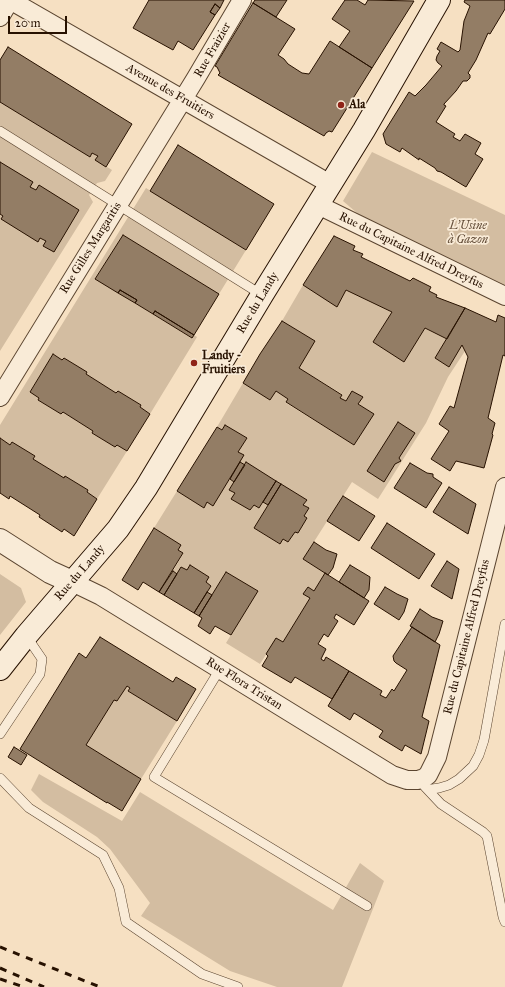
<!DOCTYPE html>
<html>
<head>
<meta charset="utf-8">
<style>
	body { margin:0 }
	#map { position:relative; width:505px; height:987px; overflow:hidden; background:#f6e0c2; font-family:"IM FELL Great Primer",serif }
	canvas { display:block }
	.scale { position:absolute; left:8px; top:16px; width:59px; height:18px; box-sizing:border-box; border:2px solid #271100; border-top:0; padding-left:5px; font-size:12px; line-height:14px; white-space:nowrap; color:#271100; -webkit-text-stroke:3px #f9ebd7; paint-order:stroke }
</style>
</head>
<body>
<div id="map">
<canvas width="505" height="987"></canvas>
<div class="scale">20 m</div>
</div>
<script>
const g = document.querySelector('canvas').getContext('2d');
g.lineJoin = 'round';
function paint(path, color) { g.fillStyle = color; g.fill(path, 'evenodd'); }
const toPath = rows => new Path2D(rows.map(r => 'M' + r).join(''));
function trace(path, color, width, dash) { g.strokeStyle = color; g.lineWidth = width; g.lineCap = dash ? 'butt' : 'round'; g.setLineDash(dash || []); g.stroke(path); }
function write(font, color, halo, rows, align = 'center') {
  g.font = font + ' "IM FELL Great Primer",serif'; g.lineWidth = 3.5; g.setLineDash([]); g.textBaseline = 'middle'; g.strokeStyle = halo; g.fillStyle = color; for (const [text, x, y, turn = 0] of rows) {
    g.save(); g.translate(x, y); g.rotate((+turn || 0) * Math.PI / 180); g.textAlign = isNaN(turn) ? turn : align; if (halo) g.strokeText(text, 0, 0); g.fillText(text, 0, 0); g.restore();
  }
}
paint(toPath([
	[0,102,90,157,92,153,98,156,96,160,112,170,105,181,97,183,89,195,93,202,0,351],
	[372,152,505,215,505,286,364,219,343,201],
	[146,188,246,250,219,294,123,235,95,278,191,338,194,335,197,337,150,414,140,407,141,405,118,391,116,393,86,374,87,372,64,358,62,360,53,354,30,391,39,398,38,400,61,414,63,412,93,431,92,433,115,447,117,445,127,451,97,499,87,492,88,490,65,476,64,478,33,459,35,456,12,442,10,445,0,438,0,425],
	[303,285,337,306,346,290,392,312,373,342,404,362,425,328,447,339,435,358,449,367,462,345,465,351,448,377,426,423,378,499,352,482,303,559,325,573,314,591,308,587,304,594,310,598,283,642,276,639,260,664,226,643,258,591,226,572,212,595,207,592,211,586,206,582,209,577,190,565,187,570,177,574,173,571,183,554,178,550,181,545,154,528,177,491,204,508,207,502,230,479,234,482,229,490,235,493,232,499,250,510,254,505,259,508,263,502,268,505,254,528,279,544,283,539,288,542,295,532,298,533,307,518,304,516,309,508,303,505,307,500,246,463,245,465,240,462,238,452,247,438,225,425,222,430,217,427,243,383,270,400,276,391,288,399,286,403,354,445,374,414,358,404,362,397,353,391,346,401,340,398,342,394,299,368,315,341,282,321],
	[0,574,21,588,26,602,0,635],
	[127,686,130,688,128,691,177,721,141,779,86,745,114,700,117,701],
	[39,774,122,821,140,792,333,910,360,863,384,881,342,987,277,987,230,971,141,916,150,903,110,849,97,837,43,802,31,790]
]), '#d3bda1');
const building = toPath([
	[149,0,224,0,220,8,215,4,210,12,215,15,193,50,178,41,173,50,133,28,149,0],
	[255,0,287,0,276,17,253,3,255,0],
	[345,0,357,0,365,5,368,0,414,1,372,68,339,47,350,31,332,19,345,0],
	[465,0,505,0,505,9,490,34,488,33,476,60,468,73,470,75,470,78,467,81,463,81,456,91,444,104,444,105,446,106,436,122,455,134,453,137,460,141,465,134,481,143,475,154,483,159,466,187,441,172,437,171,435,168,419,158,419,160,402,148,400,152,386,144,383,134,409,92,415,96,426,85,442,66,438,63,436,60,437,56,440,51,437,49,441,42,458,52,460,50,464,21,470,6,464,2,465,0],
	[253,3,295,29,278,55,284,59,288,64,302,73,309,74,330,41,372,68,332,132,329,131,326,133,324,136,218,75,220,73,217,67,215,66,253,3],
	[215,4,220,8,215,15,210,12,215,4],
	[8,47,132,124,106,167,95,160,98,156,92,153,90,157,0,102,0,60,8,47],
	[178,145,274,204,246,250,150,191,178,145],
	[0,162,33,182,30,187,36,190,39,185,79,210,54,252,43,246,46,241,40,238,38,242,1,219,3,216,0,214,0,162],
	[123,235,219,294,194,335,155,311,153,314,135,303,137,300,120,290,118,293,95,279,123,235],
	[334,236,355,246,353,250,363,254,361,257,410,281,413,278,431,287,429,291,437,295,436,297,465,308,447,339,425,328,404,362,373,342,392,312,346,290,337,307,303,285,334,236],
	[120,290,137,300,135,303,118,293,120,290],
	[465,308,496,322,498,315,505,318,505,356,503,355,488,418,495,423,492,434,493,435,484,468,456,461,450,471,431,459,449,431,439,424,450,406,454,408,468,357,462,345,449,367,435,358,465,308],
	[155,311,194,335,192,338,153,314,155,311],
	[282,321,315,341,299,368,342,395,340,398,346,401,352,391,363,397,358,404,374,414,354,445,286,402,288,399,276,391,270,400,243,383,260,354,282,321],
	[53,354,62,360,64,358,87,372,86,374,116,393,118,391,141,405,140,407,150,414,127,451,117,445,115,447,92,433,93,431,63,412,61,414,38,400,39,398,30,392,53,354],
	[398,422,415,433,399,458,401,461,395,464,384,482,367,471,398,422],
	[225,425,247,438,238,452,244,455,213,506,207,502,204,508,177,491,217,427,222,430,225,425],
	[0,438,10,445,12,442,35,456,33,459,64,478,65,476,88,490,87,492,97,499,74,536,64,529,62,532,39,517,40,515,10,496,9,499,0,493,0,438],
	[240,462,245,465,234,482,230,479,240,462],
	[246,462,276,481,259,508,254,505,250,510,231,499,235,493,229,490,246,462],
	[410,463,427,473,433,474,433,477,442,483,426,508,394,488,410,463],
	[276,481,281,484,268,505,263,502,276,481],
	[281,484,307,500,303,505,309,508,304,516,307,518,298,533,295,532,288,542,283,539,280,544,254,528,281,484],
	[449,487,476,504,468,534,433,512,449,487],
	[343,496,375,516,359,541,327,521,343,496],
	[387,523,435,554,419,579,371,548,387,523],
	[154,528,181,545,178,550,183,553,159,592,143,582,138,590,122,580,154,528],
	[314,542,326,550,337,554,333,568,328,575,303,559,314,542],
	[447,561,459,569,452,599,431,586,447,561],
	[190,565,209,577,206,582,211,586,194,613,164,595,181,567,187,570,190,565],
	[350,565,370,577,369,590,364,598,339,582,350,565],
	[173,571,177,574,164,595,159,592,173,571],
	[226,572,258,591,231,635,215,626,210,634,198,626,202,618,199,616,226,572],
	[325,573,369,601,354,625,336,614,334,618,338,621,328,637,324,634,318,644,326,649,321,659,324,661,326,657,349,671,332,699,295,677,291,683,262,666,268,656,266,654,276,638,283,642,310,598,303,594,308,587,314,591,325,573],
	[385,587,397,594,408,599,404,612,399,620,374,604,385,587],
	[207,592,212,595,199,616,194,613,207,592],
	[420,609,432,617,443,621,439,634,435,642,410,626,420,609],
	[412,627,440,645,422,717,429,721,421,754,405,745,402,751,379,737,383,731,354,713,350,720,328,706,349,671,382,691,380,695,386,698,392,689,394,691,407,670,396,663,394,661,393,656,412,627],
	[100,637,173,682,176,677,196,689,177,721,128,691,130,688,127,686,117,701,114,700,86,745,141,779,122,811,107,802,107,803,52,769,20,749,79,653,86,658,100,637],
	[14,747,27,755,21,765,8,757,14,747]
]);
paint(building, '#937d65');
trace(building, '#271100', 1);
const service = toPath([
	[0,131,262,295],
	[220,669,154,777,367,906],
	[0,734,40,674,42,659,27,637],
	[0,778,29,808,103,855,119,888,126,922,202,974,238,987],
	[425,787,441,804,483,832,487,836,503,917,505,922],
	[427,789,432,789,439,788,449,785,459,779,473,766,479,755,484,740,505,624]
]);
const minor = toPath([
	[10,0,330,184],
	[0,17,10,0],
	[318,205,505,296],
	[0,397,196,78,242,0],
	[72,582,101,596,392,775,407,780,418,780,424,778,428,775,437,757,505,487]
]);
const tertiary = toPath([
	[0,540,50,572,72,582]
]);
const secondary = toPath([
	[0,669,26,636,118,529,146,488,262,295,364,130,439,0]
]);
trace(service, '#5b4530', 10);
trace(minor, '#5b4530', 20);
trace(tertiary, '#5b4530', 24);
trace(secondary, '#271100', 24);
trace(service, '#f9ebd7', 9);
trace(minor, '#f9ebd7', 18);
trace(tertiary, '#f9ebd7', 22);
trace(secondary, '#f9ebd7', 22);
trace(toPath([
	[0,947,100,987],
	[0,968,44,987],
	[0,979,24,987]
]), '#271100', 3, [7, 7]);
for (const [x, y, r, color] of [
	[341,105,4,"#8f2418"],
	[194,363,4,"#8f2418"]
]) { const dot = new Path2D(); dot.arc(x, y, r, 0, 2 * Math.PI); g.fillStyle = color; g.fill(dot); trace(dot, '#f9ebd7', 1.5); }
write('12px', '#271100', '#f9ebd7', [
	["Rue Fraizier",213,50,-60],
	["Avenue des Fruitiers",170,92,30],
	["Rue Gilles Margaritis",91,248,-58],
	["Rue du Capitaine Alfred Dreyfus",411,251,26],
	["Rue du Landy",258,303,-59],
	["Rue du Landy",80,573,-49],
	["Rue du Capitaine Alfred Dreyfus",467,637,-76],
	["Rue Flora Tristan",244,684,32]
]);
write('bold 12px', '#271100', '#f9ebd7', [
	["Ala",349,105],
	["Landy -",202,356],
	["Fruitiers",202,370]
], 'left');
write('italic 12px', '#634d38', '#f9ebd7', [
	["L'Usine",468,226],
	["à Gazon",468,240]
]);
</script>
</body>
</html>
